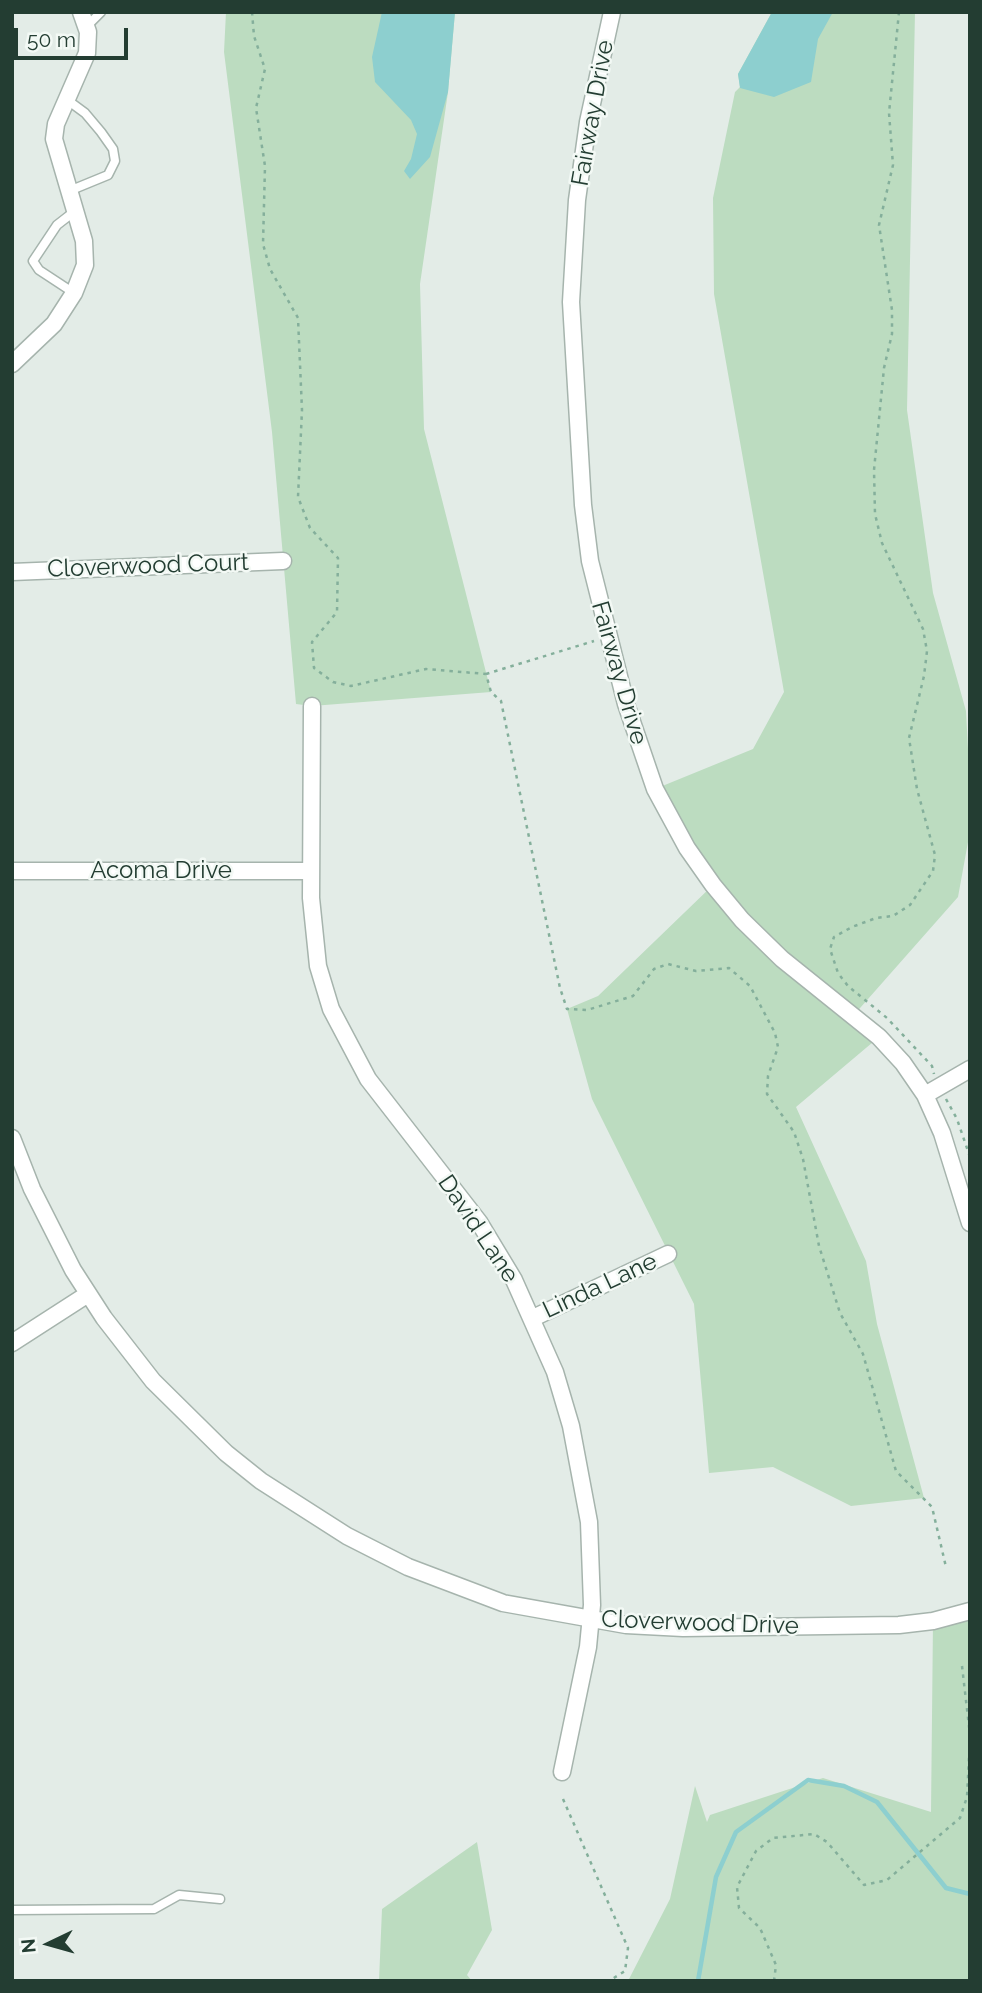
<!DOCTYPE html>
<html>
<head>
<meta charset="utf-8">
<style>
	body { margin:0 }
	#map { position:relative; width:982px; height:1993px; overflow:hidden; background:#e3ece7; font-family:Raleway,sans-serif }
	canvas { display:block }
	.frame { position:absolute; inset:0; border:14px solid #233d32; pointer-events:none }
	.north { position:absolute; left:14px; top:1909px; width:70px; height:70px; -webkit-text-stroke:5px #f3f9f5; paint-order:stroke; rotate:265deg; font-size:19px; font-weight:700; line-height:28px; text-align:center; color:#233d32 }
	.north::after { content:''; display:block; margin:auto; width:24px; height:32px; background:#233d32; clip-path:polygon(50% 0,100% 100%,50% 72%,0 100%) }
	.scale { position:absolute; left:14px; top:28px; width:114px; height:32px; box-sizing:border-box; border:4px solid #233d32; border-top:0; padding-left:9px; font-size:21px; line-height:24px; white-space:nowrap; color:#233d32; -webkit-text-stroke:5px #f3f9f5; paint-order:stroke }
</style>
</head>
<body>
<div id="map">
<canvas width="982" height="1993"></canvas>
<div class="frame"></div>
<div class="north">N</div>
<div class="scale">50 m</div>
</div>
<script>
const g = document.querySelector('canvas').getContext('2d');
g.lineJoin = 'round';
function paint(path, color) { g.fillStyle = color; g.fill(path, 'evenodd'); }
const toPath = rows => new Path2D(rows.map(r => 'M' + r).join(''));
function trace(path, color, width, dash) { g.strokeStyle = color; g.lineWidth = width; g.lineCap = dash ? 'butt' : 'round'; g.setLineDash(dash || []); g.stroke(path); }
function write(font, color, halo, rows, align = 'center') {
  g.font = font + ' Raleway,sans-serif'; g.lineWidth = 5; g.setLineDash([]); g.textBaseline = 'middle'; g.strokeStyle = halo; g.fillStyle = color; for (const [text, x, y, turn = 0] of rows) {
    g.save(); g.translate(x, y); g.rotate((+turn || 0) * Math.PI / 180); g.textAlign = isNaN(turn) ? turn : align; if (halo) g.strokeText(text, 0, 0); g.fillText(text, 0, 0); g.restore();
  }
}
paint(toPath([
	[226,12,455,12,448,92,420,284,424,429,491,692,312,706,296,704,272,432,224,52],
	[772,12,915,12,907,410,933,593,966,711,970,787,970,831,958,897,853,1016,879,1037,796,1107,866,1261,877,1324,924,1498,851,1506,773,1467,709,1473,694,1304,592,1099,567,1009,598,996,713,885,655,789,753,749,784,692,714,294,713,198,735,92,740,87,738,74],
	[970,1619,970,1981,628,1981,670,1899,695,1786,707,1822,710,1815,823,1778,931,1812,933,1621],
	[477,1842,492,1930,467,1975,472,1981,379,1981,382,1909]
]), '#bcdcc0');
paint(toPath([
	[382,12,455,12,448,92,430,157,410,179,404,171,411,159,417,134,411,120,375,82,372,57],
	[772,12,833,12,818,39,811,82,774,97,740,88,738,74]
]), '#8dcfcf');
trace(toPath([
	[698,1981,716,1877,736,1832,808,1780,844,1786,877,1802,946,1888,970,1894]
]), '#8dcfcf', 4.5);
const service = toPath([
	[86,27,101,12],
	[66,99,85,113,101,132,113,149,115,161,108,175,69,191],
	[74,293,39,270,33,261,57,225,75,211],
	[12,1910,154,1909,179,1895,220,1899]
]);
const minor = toPath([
	[612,12,588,122,577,200,571,302,583,505,590,561,626,704,655,789,687,848,713,885,742,920,782,959,879,1037,903,1063,925,1095,942,1133,970,1223],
	[12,364,54,324,74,293,85,265,84,241,54,139,56,124,87,53,88,32,81,12],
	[12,572,283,561],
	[312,706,311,898,318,966,331,1009,368,1079,479,1222,514,1280,555,1372,571,1426,589,1522,592,1605,588,1647,562,1772],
	[12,871,310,871],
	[925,1095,970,1069],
	[12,1138,32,1189,73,1270,104,1318,153,1381,226,1453,261,1481,347,1536,408,1567,503,1603,626,1625,683,1628,899,1625,933,1621,970,1611],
	[533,1318,668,1254],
	[12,1343,88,1294]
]);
trace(service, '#a6b4ad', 11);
trace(minor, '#a6b4ad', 19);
trace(toPath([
	[252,12,254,36,265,69,256,108,265,166,263,244,270,269,298,318,302,410,298,497,310,528,338,558,337,612,312,642,314,668,333,682,351,686,426,669,486,674,491,692,501,701,560,988,567,1009,587,1010,633,996,654,969,668,964,696,971,729,968,750,986,775,1033,778,1047,768,1076,767,1094,794,1132,803,1159,819,1246,840,1313,863,1354,896,1471,932,1507,946,1567],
	[899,12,889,113,893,165,879,225,892,310,892,334,884,368,874,470,875,514,882,543,923,629,927,651,924,676,909,738,917,789,935,855,933,871,910,905,893,916,876,918,852,927,834,937,830,949,838,973,848,986,887,1018,932,1066,934,1074],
	[486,674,594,641],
	[946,1099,957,1119,970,1157],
	[962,1666,970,1735],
	[563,1799,628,1948,625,1971,609,1981],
	[774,1981,776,1965,760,1928,739,1908,737,1887,756,1851,773,1838,814,1834,827,1842,864,1885,887,1880,960,1818,967,1797,970,1738]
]), '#84af9b', 2.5, [3.5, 5]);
trace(service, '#fff', 8);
trace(minor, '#fff', 16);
write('24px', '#233d32', '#f3f9f5', [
	["Fairway Drive",593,113,-80],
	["Cloverwood Court",148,566,-2],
	["Fairway Drive",619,673,74],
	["Acoma Drive",161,871],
	["David Lane",478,1229,56],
	["Linda Lane",600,1286,-25],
	["Cloverwood Drive",700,1623,2]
]);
</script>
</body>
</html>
